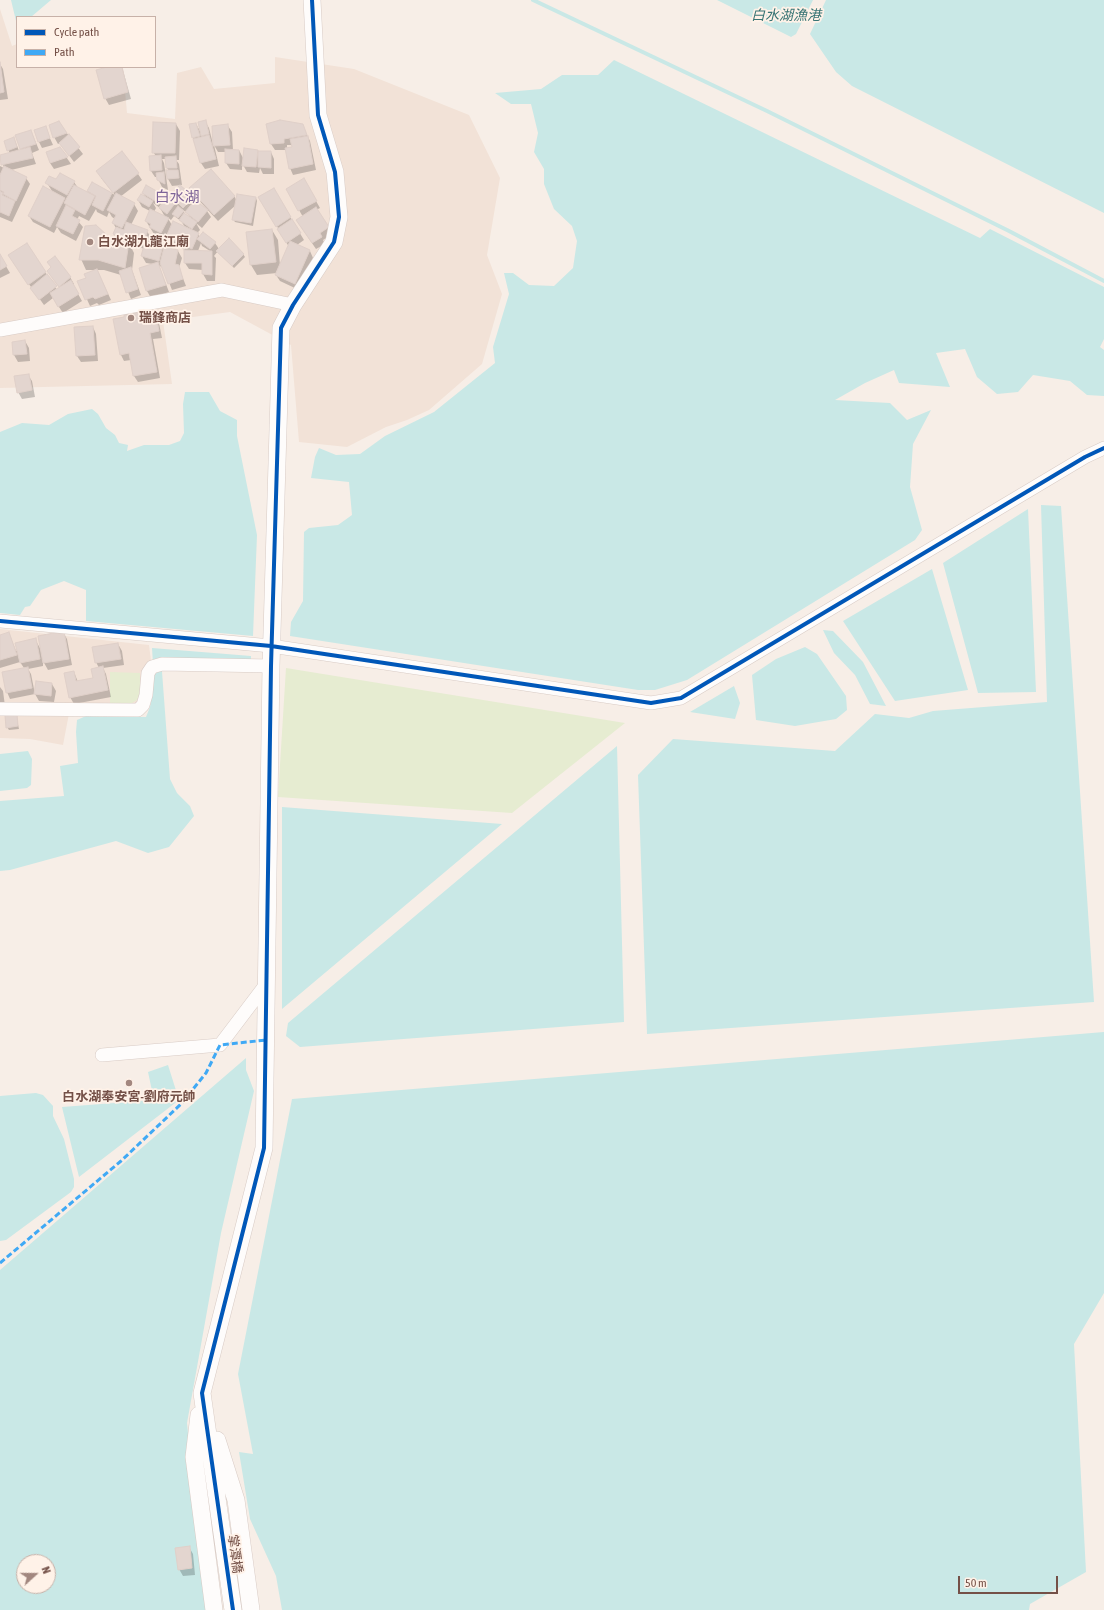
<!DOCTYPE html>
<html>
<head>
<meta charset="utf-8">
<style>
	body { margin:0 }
	#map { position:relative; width:1104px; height:1610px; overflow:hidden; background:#f7eee7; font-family:"Asap Condensed",sans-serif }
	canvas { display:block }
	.legend { position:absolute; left:16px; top:16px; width:140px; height:52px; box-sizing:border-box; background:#fff2e8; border:1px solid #c7b1a8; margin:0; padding:5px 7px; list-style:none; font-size:12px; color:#745047 }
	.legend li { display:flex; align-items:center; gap:8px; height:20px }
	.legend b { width:20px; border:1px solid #c7b1a8 }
	.north { position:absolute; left:16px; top:1554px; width:40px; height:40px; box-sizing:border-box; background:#fff2e8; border:1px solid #c7b1a8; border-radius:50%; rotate:69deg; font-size:11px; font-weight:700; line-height:16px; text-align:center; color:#745047 }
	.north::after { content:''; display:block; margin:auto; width:14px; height:18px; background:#a2877f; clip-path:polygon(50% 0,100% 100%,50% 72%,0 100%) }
	.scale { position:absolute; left:958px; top:1576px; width:100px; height:18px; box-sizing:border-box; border:2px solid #745047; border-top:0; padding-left:5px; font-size:12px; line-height:14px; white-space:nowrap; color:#745047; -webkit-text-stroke:3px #fff2e8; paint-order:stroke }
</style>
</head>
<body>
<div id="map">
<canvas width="1104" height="1610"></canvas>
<ul class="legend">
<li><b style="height:5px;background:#0057b8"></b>Cycle path</li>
<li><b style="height:5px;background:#3fa9f5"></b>Path</li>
</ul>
<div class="north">N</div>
<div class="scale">50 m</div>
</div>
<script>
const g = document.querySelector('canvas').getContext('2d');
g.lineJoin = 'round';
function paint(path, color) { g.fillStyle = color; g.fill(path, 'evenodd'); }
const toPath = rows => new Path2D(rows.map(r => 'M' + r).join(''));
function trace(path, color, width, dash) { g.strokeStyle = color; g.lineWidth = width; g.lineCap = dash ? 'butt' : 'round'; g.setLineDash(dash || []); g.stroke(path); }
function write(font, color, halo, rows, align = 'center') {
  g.font = font + ' "Asap Condensed","Noto Sans TC",sans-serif'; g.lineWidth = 3.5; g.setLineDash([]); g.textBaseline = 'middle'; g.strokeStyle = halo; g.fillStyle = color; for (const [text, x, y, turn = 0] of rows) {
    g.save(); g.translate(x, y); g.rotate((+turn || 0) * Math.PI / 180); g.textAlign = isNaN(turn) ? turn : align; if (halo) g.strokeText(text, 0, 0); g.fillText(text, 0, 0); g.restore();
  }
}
paint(toPath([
	[0,9,12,46,17,44,17,67,123,67,127,113,175,119,177,73,201,67,214,89,275,83,275,57,354,69,469,115,500,178,487,255,502,294,482,364,429,410,407,420,386,427,347,447,299,442,291,345,230,312,163,321,172,384,0,388],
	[0,629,149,645,151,661,140,699,136,703,131,705,71,703,63,745,30,739,0,738]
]), '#f2e2d7');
paint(toPath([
	[286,668,625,723,512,813,278,797],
	[110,672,140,673,140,694,137,700,132,703,110,703]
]), '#e6ecd1');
paint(toPath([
	[11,0,51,0,31,17,17,17,17,25],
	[717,0,813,0,796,34,791,37],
	[826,0,1104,0,1104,213,852,86,836,72,810,34],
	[614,60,980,238,990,229,1104,287,1104,339,1100,347,1104,350,1104,396,1087,395,1070,381,1033,375,1018,392,997,394,977,377,965,349,936,353,950,387,899,383,894,370,865,383,835,400,890,403,907,420,931,410,913,444,910,487,922,530,915,540,687,680,655,690,638,690,290,636,291,622,303,601,304,532,309,528,338,525,352,515,349,482,311,478,315,457,319,448,336,455,360,454,385,436,434,412,495,363,493,347,509,294,504,273,513,273,529,285,554,286,573,268,577,241,572,226,554,209,544,184,544,169,534,152,538,133,531,104,511,104,495,93,541,89,562,75,598,75],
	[185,392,209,392,220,411,237,420,237,436,257,535,253,636,86,621,86,590,64,581,41,590,30,606,25,607,20,615,0,613,0,432,22,423,49,425,68,414,92,409,98,414,106,428,115,435,119,443,128,445,127,451,144,445,169,445,180,441,184,433,183,404],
	[1041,505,1061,506,1094,1002,647,1034,638,775,673,739,835,751,875,714,909,718,933,711,1047,702],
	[1028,509,1036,692,978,693,943,563],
	[932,569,968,690,895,701,843,621],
	[823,630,833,631,863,662,886,706,870,704,855,675,834,653],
	[805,647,817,654,846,696,847,710,836,719,795,726,756,720,752,675,776,659],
	[152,648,251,656,251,661,161,658,170,779,177,793,190,806,194,816,169,847,148,853,116,841,10,870,0,871,0,801,64,796,60,766,78,763,76,732,77,720,86,716,146,717,150,707,154,680],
	[734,686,740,703,735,719,690,712],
	[617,746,624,1022,300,1047,286,1036,288,1023],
	[28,751,32,759,31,785,27,788,0,791,0,754],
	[282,807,502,824,282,1009],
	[1104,1032,1104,1293,1074,1344,1086,1572,1030,1604,1029,1610,282,1610,276,1576,250,1519,239,1452,253,1454,238,1374,292,1099],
	[246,1058,246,1070,254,1091,221,1233,187,1423,206,1610,0,1610,0,1270],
	[24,1562,48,1562,48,1586,24,1586],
	[168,1065,179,1100,79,1177,62,1107,154,1100,148,1072],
	[36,1093,43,1095,53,1106,53,1116,64,1139,74,1179,74,1187,71,1192,6,1240,0,1241,0,1096]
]), '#c9e8e6');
paint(toPath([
	[0,64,3,69,8,99,0,100],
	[111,67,122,67,131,99,109,105,105,98],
	[205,121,209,128,213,144,228,126,232,132,233,150,239,150,244,160,257,150,259,155,271,152,274,159,274,174,263,174,260,168,259,173,247,172,242,163,242,170,230,169,226,163,226,152,218,152,214,145,219,166,205,169,201,163,193,138,196,124,200,131],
	[59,123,83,154,74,162,60,143,58,144,54,137],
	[176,124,180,131,179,160,176,160,179,164,182,185,172,186,168,179,167,171,169,171,167,168,167,159,162,159,164,163,168,190,162,187,157,177,155,177,151,171,156,156,153,152],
	[302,125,310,141,316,170,293,175,290,168,286,150,275,150,271,144],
	[287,145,292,145,293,148,287,149],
	[45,127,53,145,42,148,39,142],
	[31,131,39,150,32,153,36,164,11,170,26,178,30,184,12,222,0,217,0,166,4,168,0,156,10,153,8,150,14,138,19,151,22,150,21,148],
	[60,148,71,164,54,169,50,163],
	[138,174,142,180,120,197,134,204,138,211,131,225,147,231,151,238,149,244,162,247,164,251,178,251,182,258,179,268,186,286,172,290,163,267,159,266,169,292,151,298,147,291,140,268,153,264,146,263,142,256,144,249,135,245,130,245,134,253,132,270,141,295,131,299,121,275,104,270,86,270,81,259,107,237,117,240,114,234,116,228,113,223,115,219,112,217,109,212,107,217,97,212,96,209,89,221,79,216,77,220,83,227,76,241,61,233,57,227,54,233,33,222,29,216,52,191,47,183,56,181,74,182,78,188,87,193,92,183,115,195,101,178],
	[304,180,320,208,316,210,332,234,323,240,325,244,316,249,301,227,303,217,287,189],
	[191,189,234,196,237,201,256,198,257,201,253,226,235,222,233,219,236,205,218,221,194,195],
	[273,189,304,240,297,245,310,251,313,258,299,290,280,281,276,275,277,273,257,275,251,265,272,230,278,240,280,266,289,247,260,197],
	[143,193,159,194,163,201,159,207,160,208,168,197,176,203,172,196,193,198,207,211,211,217,202,228,196,223,200,230,197,233,200,237,215,243,219,249,243,254,245,257,234,268,218,251,214,256,216,258,215,281,207,281,203,274,203,270,189,269,185,263,185,250,171,243,167,236,165,239,154,234,146,221,150,211,142,207,138,200,146,198],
	[153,203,160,208,165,217,154,212,156,208],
	[182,209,188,214,191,220,185,214],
	[174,216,181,221,185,227,172,225,167,217,171,220],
	[201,243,202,246,210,251,198,251],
	[26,244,57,290,60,288,48,271,70,277,74,284,73,285,82,301,63,313,53,298,44,305,13,262],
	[0,256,10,273,0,278],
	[97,270,111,300,99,305,97,303,90,306,79,282,87,278],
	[148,312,151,317,156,316,159,323,162,338,153,339,160,378,138,382,134,376,131,360,124,361,121,355],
	[93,327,96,334,98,361,81,362,77,356],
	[25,341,29,348,30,361,18,362,14,355,13,343],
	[28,375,32,381,35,397,22,399,18,392],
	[63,632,67,639,72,665,48,670,43,661,43,666,28,669,31,674,35,694,10,699,7,692,24,668,20,662,0,668,0,636,9,633,16,651,35,639,41,650],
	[118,644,122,651,124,665,103,668,106,674,111,697,74,704,70,697,74,672,78,682,94,679,99,668,96,662],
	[52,684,56,691,54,702,39,701,35,694],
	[0,687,3,691,5,706,0,706],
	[16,715,19,729,9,730,7,727],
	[189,1547,193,1554,195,1575,183,1576,179,1569]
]), '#0003');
trace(toPath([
	[533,0,767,111,1009,231,1104,281]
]), '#c9e8e6', 4);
const building = toPath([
	[0,62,4,92,0,93,0,62],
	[107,67,122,67,128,92,104,99,96,70,107,67],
	[206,120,209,134,201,136,198,122,206,120],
	[280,120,303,124,307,135,284,139,284,143,270,144,266,124,280,120],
	[59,121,67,133,53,138,49,125,59,121],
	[153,122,176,123,175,153,152,153,153,122],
	[196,123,200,136,192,138,189,124,196,123],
	[228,124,230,145,213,146,212,126,228,124],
	[46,126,50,138,38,142,34,130,46,126],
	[31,130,36,144,20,149,15,135,31,130],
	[69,134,80,147,69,156,59,143,69,134],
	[209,135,216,159,200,163,193,139,209,135],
	[308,136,313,164,289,169,285,148,292,147,290,139,308,136],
	[14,137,17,147,7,151,4,141,14,137],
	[30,147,33,158,1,165,0,155,30,147],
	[60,147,68,157,50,163,46,152,60,147],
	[244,148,258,150,256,167,242,166,244,148],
	[225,149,239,150,239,164,225,163,225,149],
	[122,151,139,173,113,193,96,171,122,151],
	[258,151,271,151,271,168,258,167,258,151],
	[161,155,162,170,150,171,149,156,161,155],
	[176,156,177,168,166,168,165,157,176,156],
	[4,166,27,177,16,201,3,194,4,192,0,190,0,175,4,166],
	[211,169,235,196,214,215,189,188,211,169],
	[166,170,178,170,179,178,167,179,166,170],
	[164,172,165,184,157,180,156,173,164,172],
	[60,173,75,181,67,195,45,183,49,176,56,179,60,173],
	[304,178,317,201,298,211,286,189,304,178],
	[92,182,112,193,103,211,92,205,96,196,87,191,92,182],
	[74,185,95,196,85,215,64,203,74,185],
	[146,185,160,193,155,201,142,193,146,185],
	[180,185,194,197,183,208,170,195,180,185],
	[43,186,65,198,50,227,28,216,43,186],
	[274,188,291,217,276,227,258,197,274,188],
	[0,191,3,193,2,195,15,201,9,216,0,212,0,191],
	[116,193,135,203,122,228,112,223,116,215,107,210,116,193],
	[141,194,153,201,149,207,137,200,141,194],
	[237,194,256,197,251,223,232,220,237,194],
	[168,196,176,202,167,214,159,208,168,196],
	[195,200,208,210,198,222,185,212,195,200],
	[66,205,75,210,72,216,80,220,73,234,56,226,66,205],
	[178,206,184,211,178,218,172,214,178,206],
	[316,207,329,227,320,233,322,237,312,243,296,220,316,207],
	[150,209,169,218,161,233,149,227,151,224,145,221,150,209],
	[184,213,197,222,192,229,179,220,184,213],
	[292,219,301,233,286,243,277,229,292,219],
	[173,221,199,233,192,249,166,237,173,221],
	[126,222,148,230,143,244,131,239,128,240,113,234,116,227,124,230,126,222],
	[96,225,108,236,129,242,125,268,98,260,79,260,85,226,96,225],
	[272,229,276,262,250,265,246,232,272,229],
	[203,232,216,242,210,249,197,239,203,232],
	[229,238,244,254,232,266,216,251,229,238],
	[290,241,310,250,295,284,275,275,290,241],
	[145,242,163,246,159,261,141,256,145,242],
	[27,243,46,272,28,285,8,255,27,243],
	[164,247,178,250,175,264,179,265,183,279,168,284,160,263,164,247],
	[184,250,212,251,212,275,202,274,202,263,184,263,184,250],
	[0,254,7,266,0,270,0,254],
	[55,256,71,277,59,287,47,271,51,267,47,262,55,256],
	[158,262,166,285,146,291,139,268,158,262],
	[131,267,138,289,126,293,119,271,131,267],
	[97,269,108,294,95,299,93,297,85,300,77,281,86,278,84,274,97,269],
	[47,274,57,286,39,300,30,288,47,274],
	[71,280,79,294,58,307,50,293,71,280],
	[149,310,150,316,156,315,159,331,150,333,157,372,133,376,129,353,120,355,113,319,124,317,124,315,149,310],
	[93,326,95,355,76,356,74,327,93,326],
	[25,340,27,354,13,355,12,342,25,340],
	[29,374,32,390,17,393,14,376,29,374],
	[64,631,69,659,43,663,38,636,64,631],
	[9,632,17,655,0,660,0,635,9,632],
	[36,638,40,659,20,663,15,643,36,638],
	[118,643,121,659,95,663,92,647,118,643],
	[103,666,108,690,69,698,64,673,74,671,76,681,93,678,91,669,103,666],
	[28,667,32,688,6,693,2,672,28,667],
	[36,681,52,683,51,696,34,694,36,681],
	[17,714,18,726,6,728,5,715,17,714],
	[190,1546,192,1568,178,1570,175,1548,190,1546]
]);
paint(building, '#e3d5cf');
trace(building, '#e0d0c9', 1);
const minor = toPath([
	[0,330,222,290,293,305],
	[0,621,271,646,651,703,681,698,1085,457,1104,448],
	[0,709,138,710,143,705,146,695,148,673,152,667,162,664,271,666],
	[102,1055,220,1045,267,983]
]);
const tertiary = toPath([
	[199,1415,194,1457,214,1610],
	[217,1440,236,1500,251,1610],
	[233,1610,202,1393,264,1148,271,666,281,328,293,305,334,242,339,217,335,172,318,115,312,0]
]);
trace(minor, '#d8cbc5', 14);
trace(tertiary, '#d8cbc5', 18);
trace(minor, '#fefcfb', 13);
trace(tertiary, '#fefcfb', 17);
trace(toPath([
	[0,1263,121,1161,181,1104,206,1073,220,1045,266,1040]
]), '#3fa9f5', 3, [6, 3]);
trace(toPath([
	[0,621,271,646,651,703,681,698,1085,457,1104,448],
	[233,1610,202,1393,264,1148,271,666,281,328,293,305,334,242,339,217,335,172,318,115,312,0]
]), '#0057b8', 4);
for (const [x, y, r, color] of [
	[90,242,4,"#a2877f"],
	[131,318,4,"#a2877f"],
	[129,1083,4,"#a2877f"]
]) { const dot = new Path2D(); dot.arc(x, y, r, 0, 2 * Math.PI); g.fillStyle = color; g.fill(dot); trace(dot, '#fff2e8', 1.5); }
write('bold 13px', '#745047', '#fff2e8', [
	["白水湖九龍江廟",98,242],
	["瑞鋒商店",139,318],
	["白水湖奉安宮-劉府元帥",129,1097,"center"]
], 'left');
write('13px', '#745047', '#fff2e8', [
	["掌潭橋",235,1554,82]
]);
write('italic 14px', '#387474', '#fff2e8', [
	["白水湖漁港",786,16]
]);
write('15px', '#7d6398', '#fff2e8', [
	["白水湖",177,197]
]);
</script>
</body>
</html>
